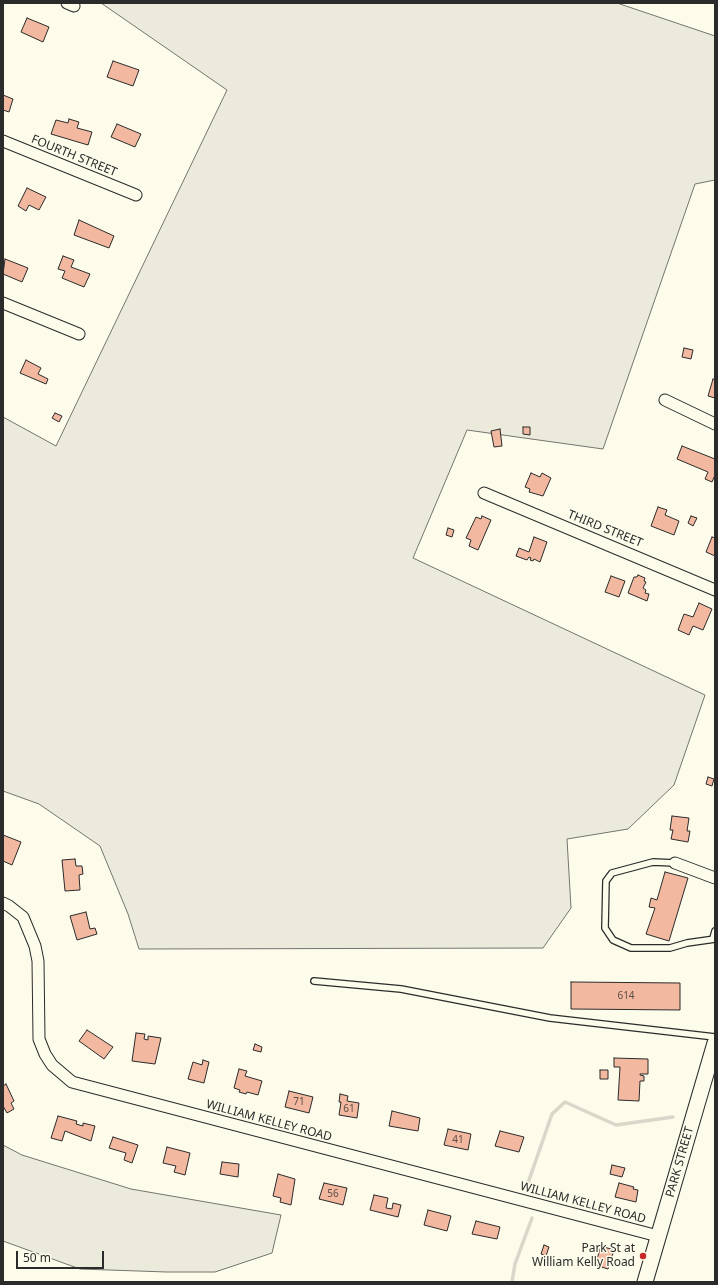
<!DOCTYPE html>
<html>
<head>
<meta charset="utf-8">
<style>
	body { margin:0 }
	#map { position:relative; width:718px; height:1285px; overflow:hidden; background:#fdfbea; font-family:"Noto Sans",sans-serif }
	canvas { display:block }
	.frame { position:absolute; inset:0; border:4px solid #2b2b2b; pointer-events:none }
	.scale { position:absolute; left:16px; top:1251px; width:88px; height:18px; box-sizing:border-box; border:2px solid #2b2b2b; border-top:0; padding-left:5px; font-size:12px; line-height:14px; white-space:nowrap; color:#2b2b2b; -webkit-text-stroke:3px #fdfbea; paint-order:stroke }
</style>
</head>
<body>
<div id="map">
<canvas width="718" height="1285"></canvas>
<div class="frame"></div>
<div class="scale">50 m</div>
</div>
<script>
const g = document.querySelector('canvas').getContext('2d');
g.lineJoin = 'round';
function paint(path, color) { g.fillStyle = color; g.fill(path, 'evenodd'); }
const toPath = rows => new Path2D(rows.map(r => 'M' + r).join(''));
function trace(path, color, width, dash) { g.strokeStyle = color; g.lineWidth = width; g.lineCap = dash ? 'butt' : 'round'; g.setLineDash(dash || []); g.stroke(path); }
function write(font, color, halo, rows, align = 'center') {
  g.font = font + ' "Noto Sans",sans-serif'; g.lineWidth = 3; g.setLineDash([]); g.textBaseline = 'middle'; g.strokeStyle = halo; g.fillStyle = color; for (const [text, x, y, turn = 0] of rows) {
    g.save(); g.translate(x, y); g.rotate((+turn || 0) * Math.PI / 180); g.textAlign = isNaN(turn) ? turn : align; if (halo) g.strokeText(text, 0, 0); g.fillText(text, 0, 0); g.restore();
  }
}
const green = toPath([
	[101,3,617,3,715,36,715,180,695,184,603,449,467,430,413,558,705,695,674,785,628,829,567,839,571,908,543,948,139,949,128,914,100,846,39,804,3,791,3,417,56,446,227,90,101,3],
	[3,1145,22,1155,131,1189,281,1215,272,1253,215,1272,167,1272,80,1269,3,1241,3,1145]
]);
paint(green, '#ecebdb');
trace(green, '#74746e', 1);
trace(toPath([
	[528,1183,552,1114,565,1102,616,1125,673,1117],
	[512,1282,515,1264,532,1218]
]), '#d8d7c9', 3.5);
const building = toPath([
	[27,18,49,27,43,42,21,32,27,18],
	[113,61,139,70,133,86,107,77,113,61],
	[3,95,13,99,9,112,3,110,3,95],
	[69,119,79,122,77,128,92,132,88,145,51,134,56,120,68,123,69,119],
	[117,124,141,134,135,147,111,137,117,124],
	[27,188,46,197,39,210,29,205,26,211,18,206,27,188],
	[79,220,114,236,109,248,74,235,79,220],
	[63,256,74,260,71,267,90,274,84,287,62,278,65,271,58,269,63,256],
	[5,259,28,268,22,282,3,274,5,259],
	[684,348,693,350,691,359,682,357,684,348],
	[26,360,41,368,38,374,48,379,46,384,20,373,26,360],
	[713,379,715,380,715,398,708,396,713,379],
	[55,413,62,416,59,422,52,418,55,413],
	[523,427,530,427,530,435,523,434,523,427],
	[500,429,502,446,494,447,491,431,500,429],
	[682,446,715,459,715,475,712,482,705,479,708,472,677,459,682,446],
	[531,473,540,477,542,473,551,478,543,496,529,492,530,489,525,487,531,473],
	[658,507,667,510,665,515,679,521,674,535,651,526,658,507],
	[482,516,491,520,478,550,469,546,471,540,466,538,476,517,481,519,482,516],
	[691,516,697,518,693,526,688,523,691,516],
	[448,528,454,530,452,537,446,535,448,528],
	[534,537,547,542,540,562,534,559,533,561,530,560,531,558,529,557,527,560,516,556,519,548,529,552,534,537],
	[712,537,715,538,715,556,706,552,712,537],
	[638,575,645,578,644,581,646,582,643,588,646,590,645,593,649,594,647,601,628,593,634,577,637,577,638,575],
	[611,576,625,581,619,597,605,592,611,576],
	[699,603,712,609,703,630,693,626,689,635,678,630,684,614,693,617,699,603],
	[708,777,714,779,712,786,706,784,708,777],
	[672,816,689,818,687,831,690,831,688,842,671,839,673,830,670,830,672,816],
	[3,835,21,842,12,865,3,861,3,835],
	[75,859,76,866,82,866,83,874,79,875,80,890,65,891,62,860,75,859],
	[665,872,688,878,669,941,646,934,655,908,649,907,651,898,657,900,665,872],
	[86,912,90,929,95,928,97,934,77,940,70,916,86,912],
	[571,982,680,983,680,1010,571,1009,571,982],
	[87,1030,113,1047,104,1059,79,1041,87,1030],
	[136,1033,145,1034,144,1039,148,1040,148,1036,161,1038,155,1064,132,1061,136,1033],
	[255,1044,262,1047,261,1052,253,1050,255,1044],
	[614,1058,648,1059,648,1074,640,1074,640,1075,644,1076,644,1081,640,1081,639,1101,618,1100,620,1067,614,1067,614,1058],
	[203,1060,209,1062,204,1083,188,1079,193,1062,202,1065,203,1060],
	[239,1069,247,1071,245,1076,262,1081,258,1095,247,1092,246,1094,239,1092,240,1090,234,1088,239,1069],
	[600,1070,608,1070,608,1079,600,1079,600,1070],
	[6,1084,14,1101,11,1103,14,1109,7,1113,3,1106,3,1086,6,1084],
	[289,1091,313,1097,309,1113,285,1107,289,1091],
	[340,1094,348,1096,347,1101,359,1103,357,1118,339,1115,341,1102,339,1102,340,1094],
	[392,1111,420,1118,418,1131,389,1126,392,1111],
	[58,1116,77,1121,76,1124,83,1126,83,1123,95,1126,91,1141,65,1131,62,1141,51,1138,58,1116],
	[448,1129,471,1134,468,1150,444,1145,448,1129],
	[500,1131,524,1137,519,1152,495,1146,500,1131],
	[113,1137,138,1145,132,1163,124,1160,126,1153,109,1148,113,1137],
	[167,1147,190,1153,185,1175,174,1172,176,1166,163,1163,167,1147],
	[222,1162,239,1164,238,1177,220,1174,222,1162],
	[612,1165,625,1168,622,1177,610,1174,612,1165],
	[278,1174,295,1179,291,1205,280,1202,281,1198,273,1196,278,1174],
	[324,1183,347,1188,343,1205,319,1199,324,1183],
	[619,1183,634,1187,633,1189,638,1190,636,1202,615,1197,619,1183],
	[374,1195,388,1198,386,1208,392,1209,393,1203,401,1205,398,1217,370,1210,374,1195],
	[428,1210,451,1216,447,1231,424,1225,428,1210],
	[476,1221,500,1227,497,1239,472,1234,476,1221],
	[544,1245,549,1247,546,1256,541,1254,544,1245],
	[601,1246,614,1250,608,1269,595,1265,601,1246]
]);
paint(building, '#f2b8a0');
trace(building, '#2b2b2b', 1);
const service = toPath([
	[675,863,653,862,612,873,606,881,605,928,613,940,631,948,670,948,687,943,715,939],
	[713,938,715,931],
	[314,981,401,989,550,1018,715,1037]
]);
const minor = toPath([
	[67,3,74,6],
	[3,141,136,195],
	[3,303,79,334],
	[665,400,715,424],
	[484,493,715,590],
	[675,863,715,878],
	[3,903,9,906,23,917,35,946,38,961,39,1039,45,1054,52,1065,72,1082,658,1236]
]);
const secondary = toPath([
	[645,1282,715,1043]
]);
trace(service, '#2b2b2b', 8);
trace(minor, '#2b2b2b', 13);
trace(secondary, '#2b2b2b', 17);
trace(service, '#fdfbea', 5.5);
trace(minor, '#fdfbea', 11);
trace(secondary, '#fdfbea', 15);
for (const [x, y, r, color] of [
	[643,1256,4,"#c62828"]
]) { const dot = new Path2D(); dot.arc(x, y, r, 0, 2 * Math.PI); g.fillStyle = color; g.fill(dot); trace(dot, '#fdfbea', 1.5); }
write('10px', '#5d4e48', null, [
	["614",626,996],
	["71",299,1102],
	["61",349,1109],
	["41",458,1140],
	["56",333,1194]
]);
write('12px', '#2b2b2b', '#fdfbea', [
	["FOURTH STREET",74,156,22],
	["THIRD STREET",605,529,22],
	["WILLIAM KELLEY ROAD",269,1121,15],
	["PARK STREET",680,1162,-74],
	["WILLIAM KELLEY ROAD",583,1203,15]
]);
write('12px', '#2b2b2b', '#fdfbea', [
	["Park St at",635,1249],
	["William Kelly Road",635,1263]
], 'right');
</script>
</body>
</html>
